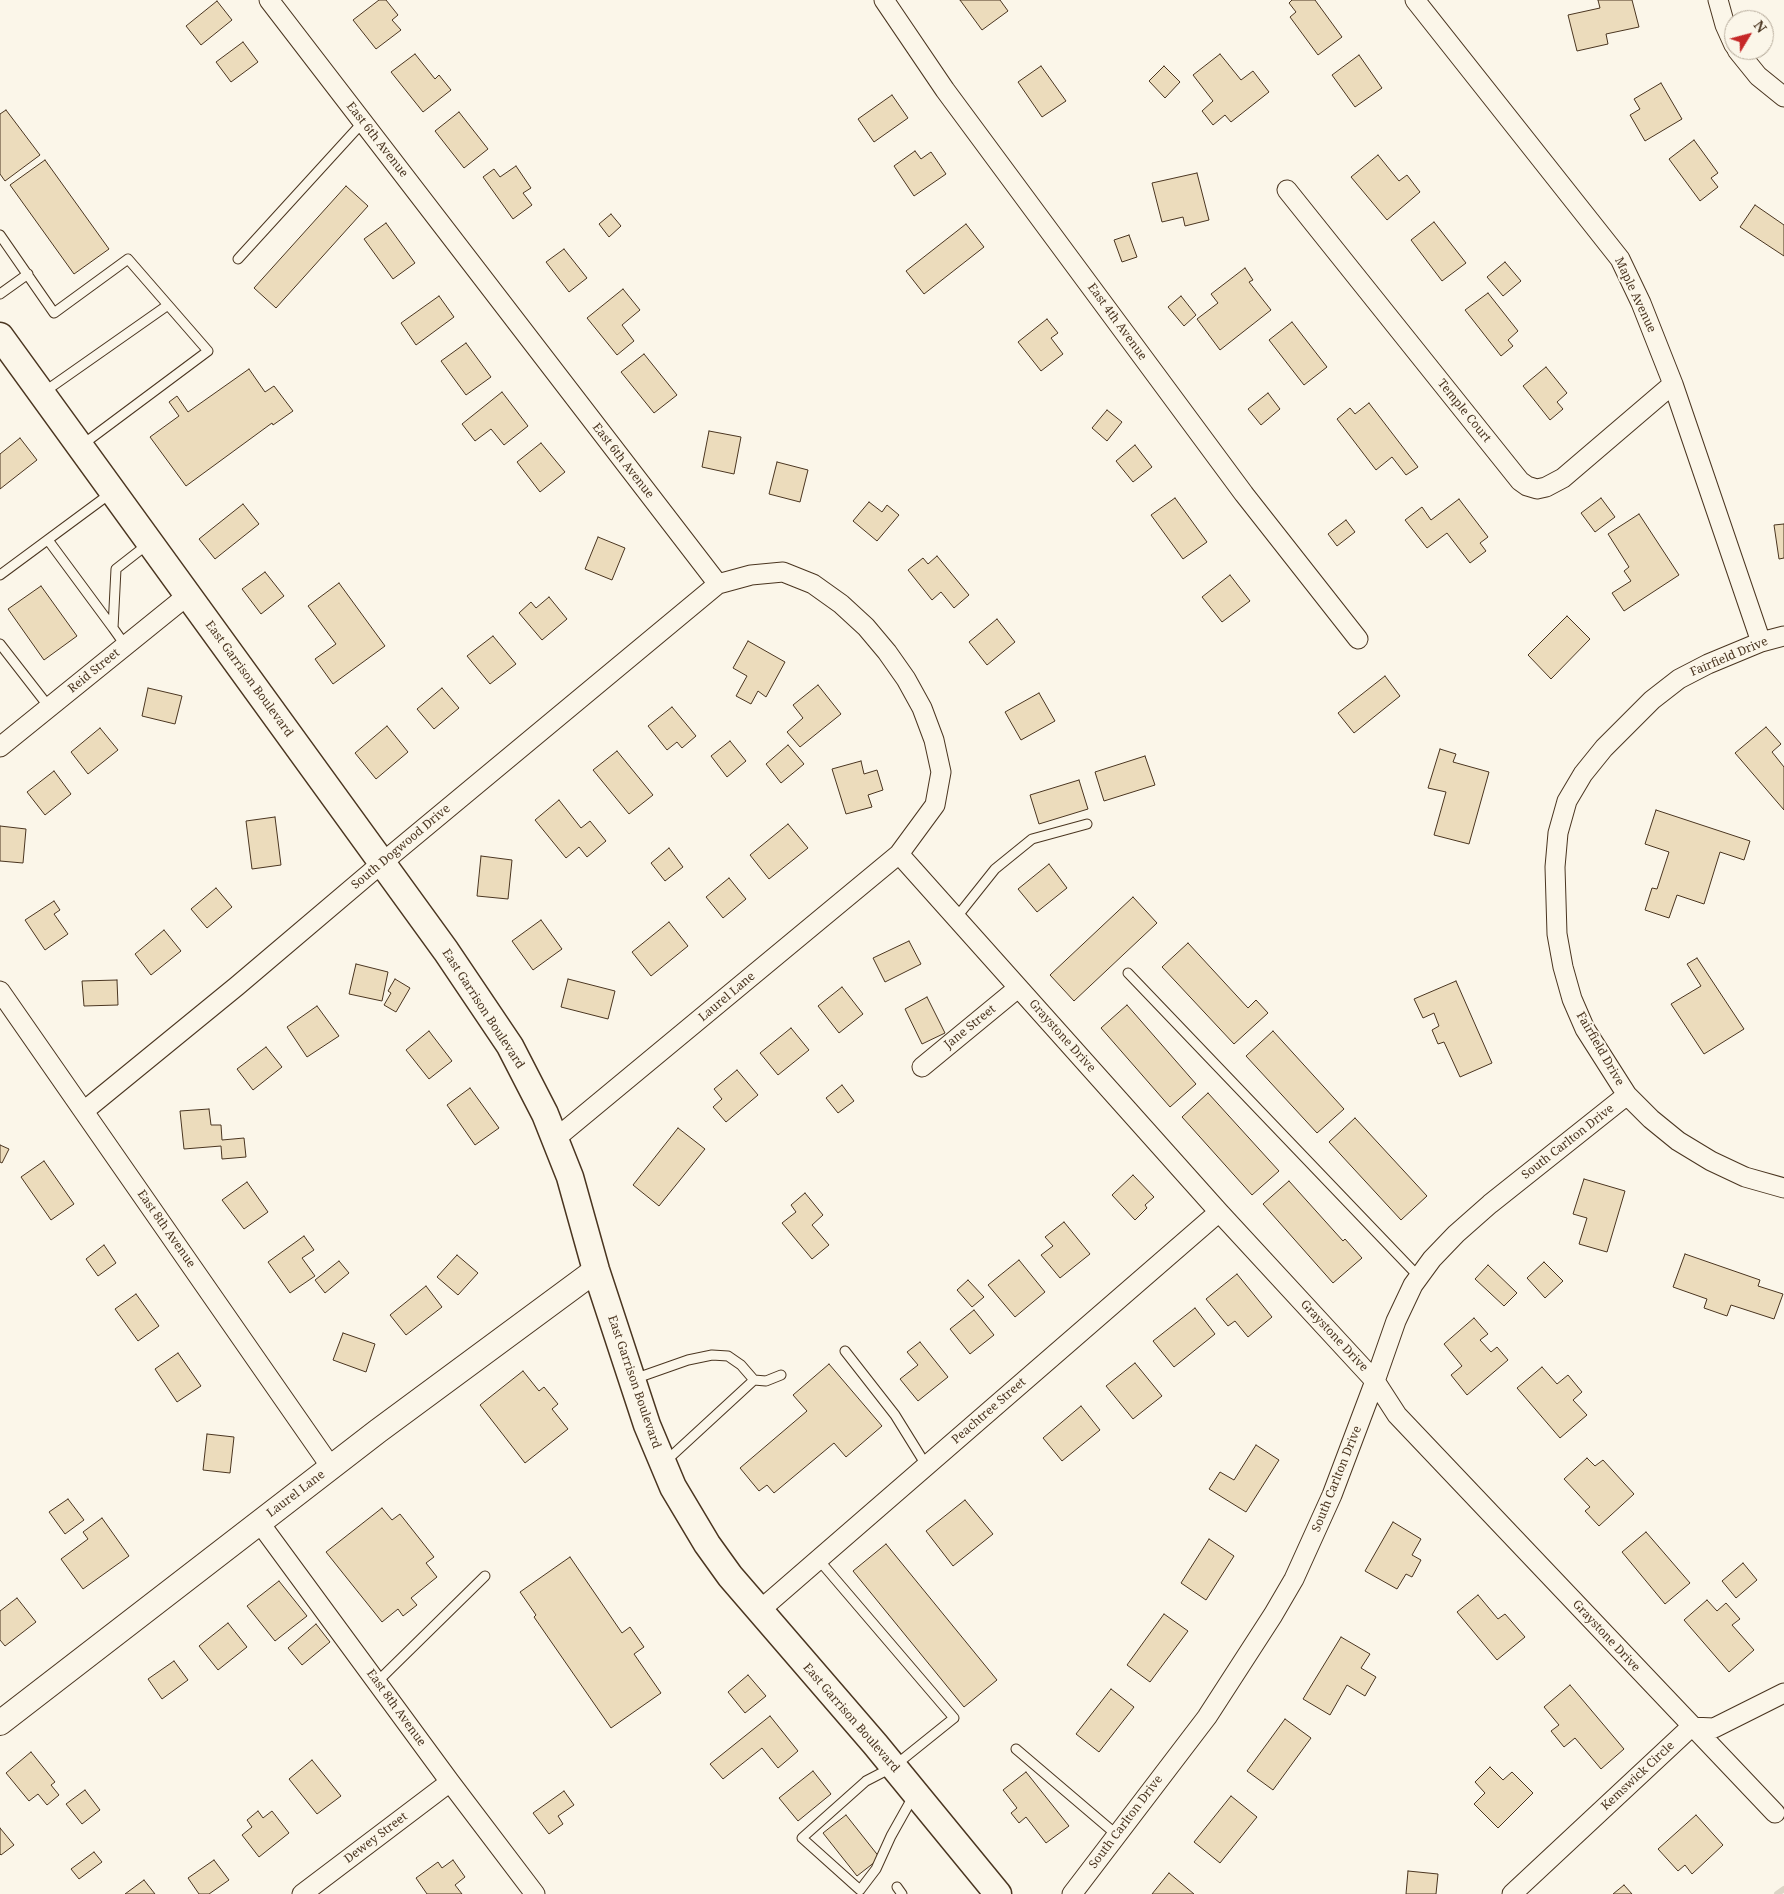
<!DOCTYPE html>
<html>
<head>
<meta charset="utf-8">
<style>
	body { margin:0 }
	#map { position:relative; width:1784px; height:1894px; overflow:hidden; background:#fbf6e9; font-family:"Noto Serif",serif }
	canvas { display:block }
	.north { position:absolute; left:1724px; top:10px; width:50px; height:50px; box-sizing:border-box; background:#fbf6e9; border:1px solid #b4a999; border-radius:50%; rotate:53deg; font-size:14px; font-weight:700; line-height:20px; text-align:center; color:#4a3520 }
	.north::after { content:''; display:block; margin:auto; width:18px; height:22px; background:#c62828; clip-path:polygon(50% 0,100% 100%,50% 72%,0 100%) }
</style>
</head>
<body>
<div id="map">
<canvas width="1784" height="1894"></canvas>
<div class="north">N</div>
</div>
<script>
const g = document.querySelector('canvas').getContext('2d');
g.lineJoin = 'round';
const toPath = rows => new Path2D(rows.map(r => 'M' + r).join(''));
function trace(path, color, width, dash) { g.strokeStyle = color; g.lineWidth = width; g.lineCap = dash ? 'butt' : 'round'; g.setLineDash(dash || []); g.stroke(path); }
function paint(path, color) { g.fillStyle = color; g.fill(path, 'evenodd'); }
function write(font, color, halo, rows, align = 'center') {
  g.font = font + ' "Noto Serif",serif'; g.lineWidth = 4; g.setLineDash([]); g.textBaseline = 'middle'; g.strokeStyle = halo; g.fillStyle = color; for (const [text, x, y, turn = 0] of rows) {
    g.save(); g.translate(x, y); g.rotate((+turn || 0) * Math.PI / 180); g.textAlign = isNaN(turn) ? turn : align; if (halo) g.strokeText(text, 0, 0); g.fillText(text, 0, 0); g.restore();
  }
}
trace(toPath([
	[1777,1894,1784,1889]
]), '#dcd4c6', 6);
const building = toPath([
	[379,0,386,0,398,15,392,20,401,30,376,49,353,20,379,0],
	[960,0,1000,0,1008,11,982,30,960,0],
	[1292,0,1315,0,1342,37,1318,55,1290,17,1296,12,1289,3,1292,0],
	[1598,0,1632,0,1639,27,1606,34,1608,44,1577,51,1568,15,1600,8,1598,0],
	[217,1,232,20,201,45,186,26,217,1],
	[243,42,258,62,231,82,216,62,243,42],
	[415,54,435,79,439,75,451,90,423,112,391,72,415,54],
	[1220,54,1241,80,1253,71,1269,92,1231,122,1225,115,1213,125,1202,111,1213,101,1193,75,1220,54],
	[1359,55,1382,88,1355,107,1332,75,1359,55],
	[1041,66,1066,101,1042,117,1018,82,1041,66],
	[1164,66,1180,82,1165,98,1149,81,1164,66],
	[1661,83,1682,119,1645,141,1630,115,1640,109,1634,99,1661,83],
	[892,95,908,118,874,142,858,119,892,95],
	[6,110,40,155,5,181,0,174,0,114,6,110],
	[459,112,488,149,464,168,435,131,459,112],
	[1694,140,1718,173,1711,178,1718,187,1700,201,1669,159,1694,140],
	[915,151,921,159,931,152,946,174,914,196,894,166,915,151],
	[1378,155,1399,181,1407,175,1420,192,1387,220,1351,177,1378,155],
	[45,160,109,249,74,274,10,185,45,160],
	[516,166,531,188,523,193,532,205,513,219,483,177,494,169,500,177,516,166],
	[1197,173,1209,220,1185,226,1183,217,1162,222,1152,183,1197,173],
	[346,186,368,206,276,308,254,288,346,186],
	[1755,205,1784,225,1784,256,1740,227,1755,205],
	[611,214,621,226,609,237,599,224,611,214],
	[1434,222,1466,263,1442,281,1411,240,1434,222],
	[386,223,415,263,393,279,364,239,386,223],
	[966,224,984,247,924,294,906,271,966,224],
	[1129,235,1137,257,1122,262,1114,240,1129,235],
	[564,249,587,278,569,292,546,262,564,249],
	[1505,262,1521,281,1503,296,1487,277,1505,262],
	[1245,268,1253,280,1249,282,1271,310,1220,350,1197,319,1218,303,1211,294,1245,268],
	[623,289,640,310,622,325,634,341,617,355,587,318,623,289],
	[1488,293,1518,331,1508,340,1513,346,1501,356,1465,310,1488,293],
	[439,296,454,317,416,345,401,323,439,296],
	[1181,296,1196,315,1184,326,1168,307,1181,296],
	[1047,319,1058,333,1051,338,1063,354,1041,371,1018,342,1047,319],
	[1292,322,1327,367,1304,385,1269,340,1292,322],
	[466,343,491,377,466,395,441,361,466,343],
	[644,354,677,395,654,413,621,372,644,354],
	[1546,367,1567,393,1557,402,1563,409,1550,420,1523,386,1546,367],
	[249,369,265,392,274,386,293,411,273,425,272,423,186,486,150,437,179,416,169,402,177,396,188,412,249,369],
	[502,392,528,426,504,445,491,429,475,441,462,424,502,392],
	[1268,393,1280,409,1261,425,1248,409,1268,393],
	[1369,403,1418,467,1406,475,1392,457,1376,470,1337,419,1350,408,1355,414,1369,403],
	[1107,410,1122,422,1107,441,1092,428,1107,410],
	[709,431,741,437,734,474,702,467,709,431],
	[20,438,37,460,0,489,0,454,20,438],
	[541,443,565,472,540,492,517,462,541,443],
	[1135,445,1152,467,1133,482,1116,461,1135,445],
	[777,462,808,470,800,502,769,494,777,462],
	[1175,498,1207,542,1183,559,1151,515,1175,498],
	[1601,498,1615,517,1595,532,1581,513,1601,498],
	[1459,499,1488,537,1480,543,1486,551,1470,563,1447,533,1427,548,1405,520,1422,507,1431,520,1459,499],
	[869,502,882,512,887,505,899,515,877,541,853,521,869,502],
	[243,504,259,524,215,559,199,539,243,504],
	[1639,514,1679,575,1624,611,1612,593,1631,581,1624,571,1629,567,1608,534,1639,514],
	[1346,520,1355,532,1337,546,1328,534,1346,520],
	[1784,524,1784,558,1779,559,1774,525,1784,524],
	[598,537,625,548,612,580,585,569,598,537],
	[937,556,969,595,954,608,941,592,932,600,908,570,923,558,928,564,937,556],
	[265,572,284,596,261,614,242,589,265,572],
	[1230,575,1250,601,1222,622,1202,597,1230,575],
	[339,583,385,646,333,684,315,659,336,644,308,606,339,583],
	[41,586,77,636,44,660,8,609,41,586],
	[549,597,567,619,542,640,519,613,531,602,536,608,549,597],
	[1567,616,1590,639,1551,679,1528,655,1567,616],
	[997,619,1015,642,987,665,969,642,997,619],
	[493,636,516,664,490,684,467,656,493,636],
	[748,641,785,662,766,697,758,691,751,704,736,696,747,676,733,668,748,641],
	[1385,676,1400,696,1354,733,1338,713,1385,676],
	[818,685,841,714,800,747,787,732,803,718,793,705,818,685],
	[148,688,182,696,175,724,142,716,148,688],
	[442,688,459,708,434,729,417,709,442,688],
	[1039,693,1055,721,1021,740,1005,712,1039,693],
	[672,707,696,736,682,748,677,742,667,750,648,726,672,707],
	[387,726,408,752,376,779,355,753,387,726],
	[1766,727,1781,744,1772,752,1784,767,1784,810,1735,753,1766,727],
	[100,728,118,750,88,774,71,752,100,728],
	[730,741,746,761,727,777,711,756,730,741],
	[788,745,804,764,781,783,766,764,788,745],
	[1440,749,1456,754,1453,762,1489,772,1469,844,1434,835,1446,792,1428,788,1440,749],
	[617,751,653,795,629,814,593,770,617,751],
	[1145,756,1155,785,1104,801,1095,772,1145,756],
	[861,761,864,774,877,770,883,790,868,795,872,807,846,814,832,769,861,761],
	[54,771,71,794,45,815,27,792,54,771],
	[1079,780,1088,809,1039,824,1030,795,1079,780],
	[559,800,581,828,590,821,606,841,587,857,579,847,566,858,535,820,559,800],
	[1656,810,1750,841,1744,860,1720,852,1704,904,1677,895,1669,918,1645,910,1652,888,1657,889,1669,852,1645,844,1656,810],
	[275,817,281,865,252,869,246,821,275,817],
	[788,824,808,848,769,879,750,855,788,824],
	[0,826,26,829,23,863,0,861,0,826],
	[669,848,683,867,665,881,651,863,669,848],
	[481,856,512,860,508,899,477,896,481,856],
	[1049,864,1067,888,1037,912,1018,889,1049,864],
	[729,878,746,899,723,918,706,897,729,878],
	[216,888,232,907,207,928,191,909,216,888],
	[1133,897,1157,923,1074,1001,1050,975,1133,897],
	[54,901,60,910,54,914,68,934,45,950,25,920,54,901],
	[541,920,562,949,533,970,512,941,541,920],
	[669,922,688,946,651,976,632,952,669,922],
	[164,930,181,951,151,975,135,954,164,930],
	[909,941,921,964,885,982,873,958,909,941],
	[1188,943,1248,1008,1256,1000,1268,1013,1234,1044,1162,967,1188,943],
	[1697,958,1744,1029,1704,1054,1671,1004,1701,986,1687,964,1697,958],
	[356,964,388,972,382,1001,349,994,356,964],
	[395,979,410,988,396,1012,384,1005,391,993,388,991,395,979],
	[568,979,615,991,608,1019,561,1007,568,979],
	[117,980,118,1005,84,1006,82,981,117,980],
	[1456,981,1492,1063,1460,1077,1444,1042,1438,1044,1432,1030,1439,1026,1434,1013,1423,1018,1414,999,1456,981],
	[842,987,863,1014,839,1033,818,1006,842,987],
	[927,997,945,1033,922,1044,905,1009,927,997],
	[1127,1005,1196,1084,1170,1107,1101,1028,1127,1005],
	[317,1006,339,1036,307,1057,287,1027,317,1006],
	[791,1028,809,1050,778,1075,760,1053,791,1028],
	[429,1031,452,1061,429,1079,406,1050,429,1031],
	[1273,1031,1344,1109,1317,1133,1246,1056,1273,1031],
	[266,1047,282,1067,253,1090,237,1069,266,1047],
	[737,1070,758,1095,726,1122,713,1107,722,1099,714,1089,737,1070],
	[842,1085,854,1101,838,1113,826,1098,842,1085],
	[470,1088,499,1128,475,1145,447,1105,470,1088],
	[1208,1093,1279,1171,1252,1195,1182,1117,1208,1093],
	[209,1109,211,1125,221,1125,222,1140,244,1138,246,1157,222,1159,221,1146,184,1149,180,1111,209,1109],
	[1355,1118,1427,1196,1401,1220,1329,1142,1355,1118],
	[678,1128,705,1149,659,1206,633,1185,678,1128],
	[0,1145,9,1149,2,1163,0,1162,0,1145],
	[44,1161,74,1204,51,1220,21,1177,44,1161],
	[1133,1175,1154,1197,1145,1205,1147,1208,1135,1220,1112,1195,1133,1175],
	[1584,1179,1625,1191,1607,1252,1579,1244,1587,1218,1573,1214,1584,1179],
	[1289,1181,1343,1241,1345,1239,1362,1258,1333,1283,1263,1204,1289,1181],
	[247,1182,268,1212,244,1229,222,1200,247,1182],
	[805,1193,823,1215,812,1225,829,1245,812,1259,782,1223,796,1212,791,1205,805,1193],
	[1064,1222,1090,1254,1060,1278,1041,1255,1053,1246,1045,1237,1064,1222],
	[304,1236,314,1250,302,1258,315,1276,290,1293,268,1262,304,1236],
	[104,1245,116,1263,98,1276,86,1259,104,1245],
	[1685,1254,1760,1280,1758,1286,1783,1294,1774,1319,1731,1305,1727,1316,1704,1308,1707,1299,1673,1287,1685,1254],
	[457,1255,478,1273,458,1295,437,1277,457,1255],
	[1019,1260,1045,1292,1015,1317,988,1285,1019,1260],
	[339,1261,349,1273,325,1293,315,1280,339,1261],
	[1544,1262,1563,1281,1545,1298,1527,1278,1544,1262],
	[1488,1265,1517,1293,1504,1306,1475,1279,1488,1265],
	[1237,1274,1272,1317,1248,1337,1235,1321,1228,1326,1206,1299,1237,1274],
	[968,1280,984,1297,972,1307,957,1290,968,1280],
	[426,1286,442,1307,406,1335,390,1315,426,1286],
	[136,1294,159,1326,138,1341,115,1309,136,1294],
	[1195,1308,1215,1334,1174,1367,1153,1341,1195,1308],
	[974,1310,994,1335,970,1354,950,1329,974,1310],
	[1474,1318,1488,1334,1480,1340,1491,1352,1497,1347,1508,1360,1467,1395,1451,1375,1462,1366,1444,1344,1474,1318],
	[343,1333,375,1344,366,1372,333,1360,343,1333],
	[920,1342,948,1377,918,1401,900,1379,918,1365,907,1352,920,1342],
	[178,1353,201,1386,177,1402,155,1369,178,1353],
	[1135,1363,1162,1396,1133,1419,1106,1386,1135,1363],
	[829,1364,882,1426,846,1457,834,1443,774,1493,767,1485,759,1491,740,1468,807,1411,793,1395,829,1364],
	[1542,1367,1557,1384,1568,1375,1582,1392,1573,1400,1587,1415,1560,1438,1517,1388,1542,1367],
	[523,1371,539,1391,544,1387,558,1404,552,1409,568,1429,525,1463,480,1405,523,1371],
	[1081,1406,1100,1430,1062,1461,1043,1438,1081,1406],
	[207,1434,234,1437,230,1473,203,1470,207,1434],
	[1256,1445,1279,1460,1246,1512,1209,1489,1220,1472,1234,1480,1256,1445],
	[1587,1458,1595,1466,1603,1460,1634,1494,1599,1526,1585,1511,1590,1507,1564,1479,1587,1458],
	[68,1499,84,1520,65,1534,49,1512,68,1499],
	[965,1500,993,1534,953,1566,926,1531,965,1500],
	[382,1508,392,1520,400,1514,434,1557,426,1563,437,1577,411,1598,417,1605,403,1616,398,1609,382,1622,326,1552,382,1508],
	[102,1518,129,1556,83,1589,61,1559,88,1539,83,1532,102,1518],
	[1393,1522,1421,1539,1412,1555,1421,1560,1412,1577,1406,1574,1397,1589,1365,1571,1393,1522],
	[1646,1532,1690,1583,1665,1604,1622,1552,1646,1532],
	[1209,1539,1234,1556,1206,1600,1181,1583,1209,1539],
	[886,1544,997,1680,964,1707,853,1571,886,1544],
	[570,1557,622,1633,630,1627,644,1647,634,1654,661,1693,611,1728,534,1617,536,1615,520,1592,570,1557],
	[1743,1563,1757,1580,1736,1598,1722,1581,1743,1563],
	[279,1581,307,1616,275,1641,247,1606,279,1581],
	[1478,1595,1498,1619,1505,1614,1525,1637,1497,1660,1457,1612,1478,1595],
	[17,1598,36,1622,5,1646,0,1640,0,1611,17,1598],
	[1707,1600,1717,1611,1726,1603,1740,1619,1732,1625,1754,1650,1729,1672,1684,1620,1707,1600],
	[1164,1614,1188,1631,1150,1682,1127,1665,1164,1614],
	[228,1623,247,1647,218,1670,199,1646,228,1623],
	[316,1624,330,1642,302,1665,288,1648,316,1624],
	[1341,1637,1370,1654,1361,1668,1376,1677,1365,1696,1347,1685,1330,1715,1303,1699,1341,1637],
	[174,1661,188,1680,162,1699,148,1679,174,1661],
	[748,1675,766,1696,745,1713,728,1692,748,1675],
	[1570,1685,1624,1749,1601,1769,1575,1738,1564,1747,1551,1731,1559,1725,1544,1707,1570,1685],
	[1111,1689,1134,1707,1099,1752,1076,1734,1111,1689],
	[770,1716,798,1751,778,1768,762,1748,723,1779,710,1764,770,1716],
	[1285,1719,1311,1738,1273,1790,1247,1771,1285,1719],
	[31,1752,55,1782,51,1785,59,1795,47,1805,38,1794,29,1801,6,1773,31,1752],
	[312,1760,341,1796,317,1814,289,1779,312,1760],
	[1490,1767,1503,1780,1512,1772,1533,1793,1498,1828,1474,1804,1485,1793,1475,1782,1490,1767],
	[813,1771,831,1794,798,1821,779,1798,813,1771],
	[1026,1772,1069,1826,1046,1843,1026,1817,1019,1823,1011,1813,1017,1808,1003,1790,1026,1772],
	[85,1790,100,1810,82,1824,66,1804,85,1790],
	[564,1791,574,1805,558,1816,563,1824,549,1834,533,1813,564,1791],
	[1231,1796,1257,1817,1220,1863,1194,1842,1231,1796],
	[258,1811,263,1818,272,1811,289,1833,259,1857,242,1835,252,1827,247,1820,258,1811],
	[846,1815,880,1858,857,1876,823,1833,846,1815],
	[1696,1815,1723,1845,1692,1874,1685,1865,1678,1871,1658,1849,1696,1815],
	[0,1828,14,1845,1,1855,0,1854,0,1828],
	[94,1852,102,1862,79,1879,71,1869,94,1852],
	[214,1860,229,1880,209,1894,199,1894,188,1878,214,1860],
	[453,1860,465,1877,455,1885,462,1894,427,1894,416,1878,438,1862,442,1868,453,1860],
	[1408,1871,1438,1874,1436,1894,1406,1894,1408,1871],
	[1169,1873,1194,1894,1152,1894,1169,1873],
	[144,1880,155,1894,125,1894,144,1880],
	[1624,1885,1632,1894,1613,1894,1624,1885]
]);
paint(building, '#ecdcbc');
trace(building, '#4a3520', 1);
const service = toPath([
	[0,235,54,313,128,259,168,305],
	[238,259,363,122],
	[0,294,28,274],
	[44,392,168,305,208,351,82,445],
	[48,540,113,628],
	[0,575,111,493],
	[0,644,49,707],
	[125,645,113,628,116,569,148,544],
	[956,918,995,869,1032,839,1087,824],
	[1128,973,1419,1277],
	[845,1351,895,1415,926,1465],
	[634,1379,688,1360,712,1355,728,1356,741,1365,754,1380,766,1381,781,1375],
	[666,1461,754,1380],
	[818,1559,954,1718,893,1767,866,1781,802,1838,860,1890,876,1869,891,1836,914,1795],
	[377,1682,485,1576],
	[1016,1749,1117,1835],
	[897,1887,902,1894]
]);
const minor = toPath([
	[269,0,718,584],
	[884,0,945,90,1244,494,1358,639],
	[1415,0,1620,259,1641,303,1673,384,1761,642],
	[1718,0,1725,25,1734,45],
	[1737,50,1758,76,1784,97],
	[1287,190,1520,481,1527,486,1537,489,1546,487,1563,478,1673,384],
	[1784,636,1761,642,1708,664,1679,679,1652,700,1604,748,1583,774,1567,801,1558,833,1555,867,1557,934,1563,967,1572,999,1585,1029,1627,1095,1651,1119,1678,1141,1711,1161,1745,1177,1784,1188],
	[0,747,188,595],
	[899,854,1219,1212,1375,1381,1397,1415,1775,1813],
	[0,991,331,1467],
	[922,1067,1018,988],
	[84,1111,237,986,382,863,718,584,751,575,783,572,813,584,841,604,866,627,887,652,906,679,922,708,934,740,941,772,935,805,899,854,555,1139],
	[259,1522,450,1782,535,1894],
	[759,1611,1219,1212],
	[302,1894,450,1782],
	[1072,1894,1207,1717,1273,1615,1294,1579,1332,1495,1375,1381,1396,1321,1413,1285,1432,1259,1456,1234,1490,1204,1627,1095],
	[1512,1894,1691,1727,1714,1728,1784,1693]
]);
const tertiary = toPath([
	[0,1723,378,1431,596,1270]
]);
const secondary = toPath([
	[0,336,446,951,510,1046,545,1114,570,1177,596,1270,647,1425,673,1487,707,1544,730,1576,875,1744,998,1894]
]);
trace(service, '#4a3520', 11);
trace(minor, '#4a3520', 21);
trace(tertiary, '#4a3520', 26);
trace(secondary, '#4a3520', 29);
trace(service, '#fbf6e9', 9);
trace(minor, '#fbf6e9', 19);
trace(tertiary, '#fbf6e9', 24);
trace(secondary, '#fbf6e9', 26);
write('12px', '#4a3520', '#fbf6e9', [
	["East 6th Avenue",377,140,52],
	["Maple Avenue",1635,295,65],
	["East 4th Avenue",1117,322,54],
	["Temple Court",1464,411,51],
	["East 6th Avenue",623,461,52],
	["Fairfield Drive",1729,657,-23],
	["Reid Street",94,671,-39],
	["East Garrison Boulevard",249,679,54],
	["South Dogwood Drive",401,847,-40],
	["Laurel Lane",727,997,-40],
	["East Garrison Boulevard",483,1009,57],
	["Jane Street",970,1027,-39],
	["Graystone Drive",1062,1036,48],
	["Fairfield Drive",1600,1049,60],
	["South Carlton Drive",1568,1142,-38],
	["East 8th Avenue",166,1229,55],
	["Graystone Drive",1334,1336,47],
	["East Garrison Boulevard",634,1382,71],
	["Peachtree Street",989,1411,-41],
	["South Carlton Drive",1337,1479,-68],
	["Laurel Lane",296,1494,-37],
	["Graystone Drive",1606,1636,47],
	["East 8th Avenue",396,1708,54],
	["East Garrison Boulevard",851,1718,49],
	["Kemswick Circle",1638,1776,-43],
	["South Carlton Drive",1126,1822,-53],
	["Dewey Street",376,1838,-37]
]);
</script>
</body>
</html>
